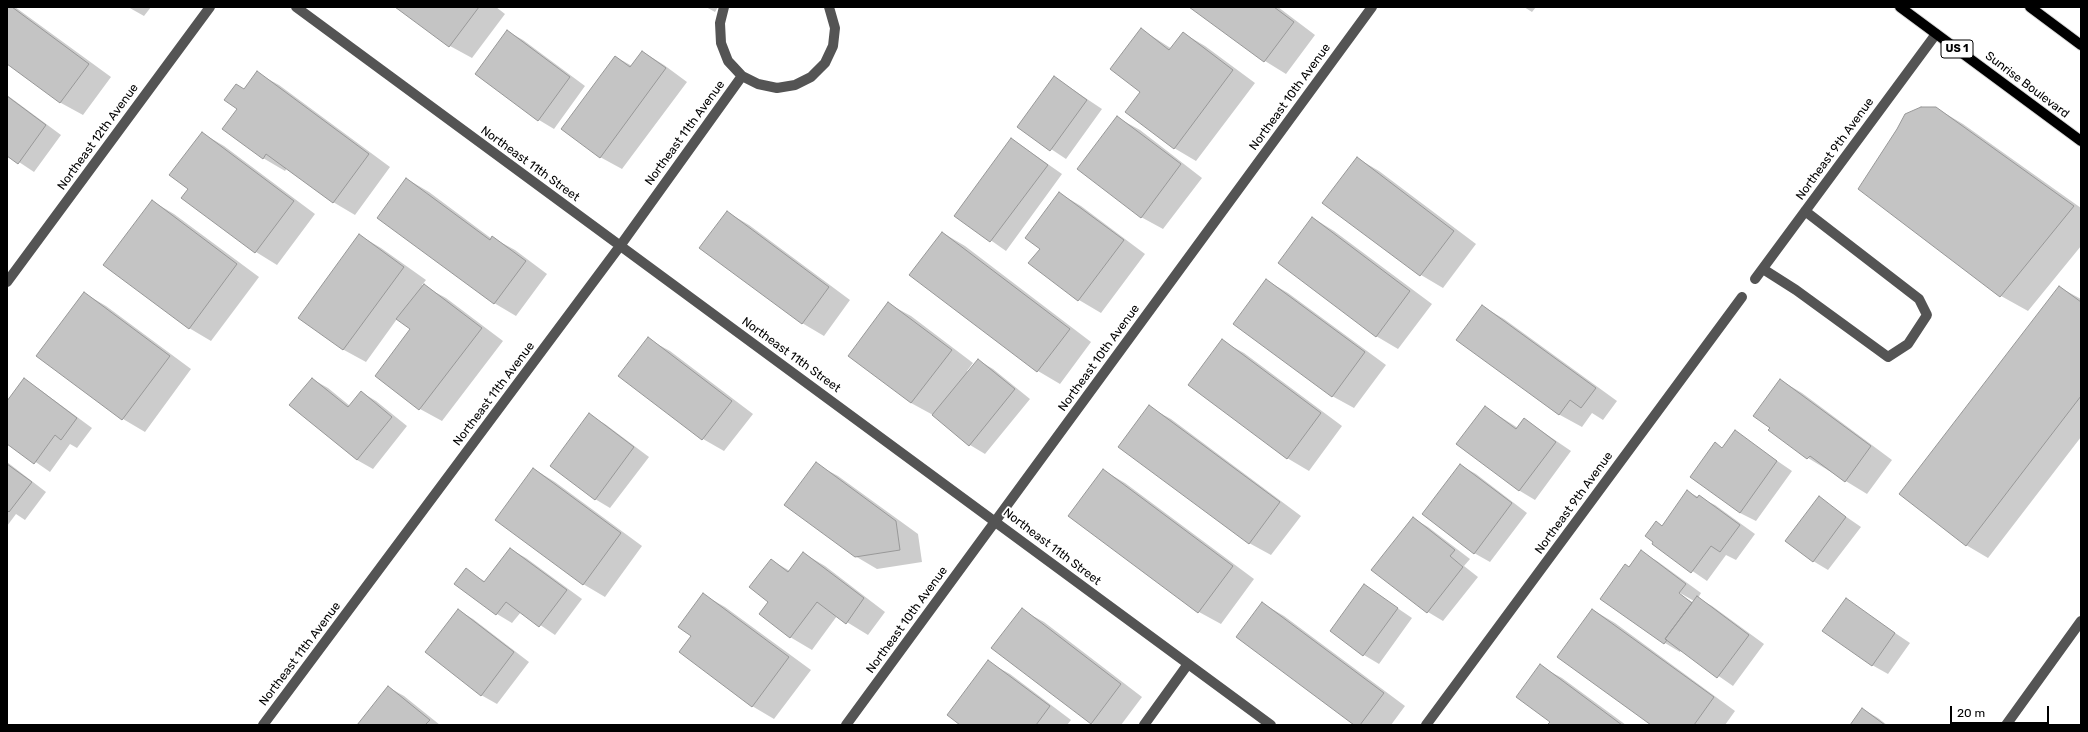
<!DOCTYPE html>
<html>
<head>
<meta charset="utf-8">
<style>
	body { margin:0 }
	#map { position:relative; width:2088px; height:732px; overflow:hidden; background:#fff; font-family:Rubik,sans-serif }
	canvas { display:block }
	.frame { position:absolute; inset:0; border:8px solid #000; pointer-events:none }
	.scale { position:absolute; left:1950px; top:706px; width:99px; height:18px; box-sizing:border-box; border:2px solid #000; border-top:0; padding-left:5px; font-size:12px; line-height:14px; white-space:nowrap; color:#000; -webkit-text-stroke:3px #fff; paint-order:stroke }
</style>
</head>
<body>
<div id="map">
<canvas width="2088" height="732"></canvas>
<div class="frame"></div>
<div class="scale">20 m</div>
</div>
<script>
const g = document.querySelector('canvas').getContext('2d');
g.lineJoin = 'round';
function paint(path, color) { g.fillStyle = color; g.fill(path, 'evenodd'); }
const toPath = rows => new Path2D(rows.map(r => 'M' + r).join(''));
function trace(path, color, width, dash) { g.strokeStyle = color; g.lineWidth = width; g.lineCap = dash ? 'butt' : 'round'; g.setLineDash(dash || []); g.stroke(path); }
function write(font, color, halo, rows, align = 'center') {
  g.font = font + ' Rubik,sans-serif'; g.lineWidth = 3.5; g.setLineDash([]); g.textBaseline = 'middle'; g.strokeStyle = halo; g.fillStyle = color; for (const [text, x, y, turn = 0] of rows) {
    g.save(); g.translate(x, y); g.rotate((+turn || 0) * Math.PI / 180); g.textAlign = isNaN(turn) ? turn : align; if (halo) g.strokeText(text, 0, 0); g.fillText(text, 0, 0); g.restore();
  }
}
paint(toPath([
	[7,7,15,7,111,77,83,115,61,103,7,63],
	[128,7,151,7,144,16],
	[397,7,496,7,505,14,472,58,450,46],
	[706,7,718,7,715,12],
	[1190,7,1278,7,1315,35,1286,74,1265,61],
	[1524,7,1536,7,1532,12],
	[1141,29,1172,49,1183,33,1205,46,1255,83,1196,161,1174,148,1142,92],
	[507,31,523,40,585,86,554,129,539,120],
	[643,52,664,65,687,82,622,169,600,157,616,57,632,66],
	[257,73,279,85,390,167,355,215,333,202,287,168,285,171,263,158,238,109,244,89],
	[1054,77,1102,109,1066,159,1018,127],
	[7,95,61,135,34,172,7,154],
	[1936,108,1963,124,2081,208,2081,246,2028,311,2001,296],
	[1118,118,1140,130,1202,178,1163,229,1141,217],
	[202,133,224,146,315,214,277,265,256,252],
	[1012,139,1062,174,1006,251,955,215],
	[1357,158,1379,171,1476,244,1443,288,1421,275,1324,202],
	[407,179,429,192,492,239,493,238,515,250,547,274,516,316,494,303],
	[1059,193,1081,206,1145,254,1101,313,1079,300,1030,263,1041,248],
	[152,201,174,214,259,277,211,341,189,328],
	[727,212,749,225,850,300,824,336,802,323],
	[1313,218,1334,231,1432,304,1398,349,1376,336],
	[943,233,965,246,1091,342,1060,384,1038,371,911,275],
	[359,235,381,248,426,280,422,285,446,298,503,341,442,421,420,409,412,329,397,319,366,362,344,350,299,317],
	[1266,280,1288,293,1386,365,1354,408,1332,396],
	[2059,287,2081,299,2081,437,1988,558,1966,545],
	[84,293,106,306,191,369,145,432,123,419,38,356],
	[889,304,911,316,973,363,967,371,968,372,978,360,993,369,1030,399,985,454,970,445,933,415,911,403],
	[1482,306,1504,319,1617,401,1603,420,1592,413,1582,427,1560,415,1457,340],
	[648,339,670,351,753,414,724,451,703,439],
	[1222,341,1244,353,1342,426,1309,471,1287,458],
	[312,379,328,388,350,406,361,392,376,401,407,426,373,469,357,460,291,405],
	[24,380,39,389,92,428,77,448,70,444,50,472,7,442,7,402],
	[1780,380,1802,393,1892,460,1867,494,1808,458],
	[1149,407,1171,419,1301,516,1271,555,1249,543],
	[1485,407,1518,428,1524,419,1571,451,1535,500,1520,491,1457,444],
	[589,415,605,424,649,457,610,508,595,499],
	[1735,432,1792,471,1756,521,1740,513,1715,444,1723,448],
	[7,462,46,492,25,520,16,514,7,526],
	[816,464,838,476,918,534,922,562,877,569,855,556],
	[1460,465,1476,474,1527,513,1490,562,1474,553],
	[534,469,555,482,642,546,605,597,583,584],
	[1103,470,1125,483,1254,579,1221,624,1199,612],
	[1688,492,1715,505,1755,534,1736,560,1726,555,1707,581,1653,544,1656,522,1663,526],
	[1819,498,1861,527,1828,570,1813,561],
	[1413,518,1428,527,1470,559,1464,566,1478,577,1443,621,1428,612,1373,569],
	[510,549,526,558,582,599,555,635,521,612,512,623,497,614,456,584,466,570,486,582],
	[1641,552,1657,561,1701,593,1698,598,1712,606,1764,644,1733,686,1681,650,1680,652,1650,634,1602,598],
	[1675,590,1694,601,1694,603,1674,592],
	[803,553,825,566,885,612,868,635,837,616,812,650,790,637,769,602,771,560,790,571],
	[1365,586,1412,618,1379,664,1364,655],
	[704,595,725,607,811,670,774,719,752,706,692,636],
	[1846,600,1910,643,1888,674,1872,665],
	[1262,603,1284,616,1405,706,1391,725,1356,725],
	[458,610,473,619,529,662,497,704,481,695],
	[1022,610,1044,622,1142,697,1121,725,1095,725,1091,723],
	[1593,610,1615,623,1735,711,1725,725,1653,725],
	[988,662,1010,674,1071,720,1067,725,962,725],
	[1540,666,1562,678,1626,725,1549,725,1551,722],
	[388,687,404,696,440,725,359,725],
	[1863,709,1878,718,1887,725,1851,725]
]), '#0003');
const building = toPath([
	[7,7,12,7,89,64,60,103,7,64,7,7],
	[395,7,479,7,449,47,395,7],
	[1189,7,1274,7,1294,22,1264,62,1189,7],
	[1141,28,1169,50,1183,32,1233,70,1174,149,1125,112,1140,92,1110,69,1141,28],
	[507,30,570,77,538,121,475,74,507,30],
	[642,51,666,68,600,158,561,129,615,56,630,67,642,51],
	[257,71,369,154,333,203,266,154,263,159,222,129,237,109,224,100,236,84,244,89,257,71],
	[1054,76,1087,100,1050,151,1017,127,1054,76],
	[7,96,46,125,18,164,7,156,7,96],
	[1921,107,1936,107,2074,206,2000,297,1858,189,1897,129,1905,114,1921,107],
	[1117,116,1181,164,1141,218,1077,169,1117,116],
	[202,132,294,201,255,253,181,198,188,189,169,175,202,132],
	[1011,138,1048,165,990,242,954,216,1011,138],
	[1357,157,1454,231,1420,276,1322,203,1357,157],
	[406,178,490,240,492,236,526,261,494,304,377,218,406,178],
	[1059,192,1124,240,1078,301,1028,263,1040,249,1025,238,1059,192],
	[152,200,237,264,189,329,103,265,152,200],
	[727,211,829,287,802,324,699,248,727,211],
	[1312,217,1410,291,1376,337,1278,263,1312,217],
	[942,232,1070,329,1037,372,909,275,942,232],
	[359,234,404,267,343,350,298,318,359,234],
	[1266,279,1365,352,1332,397,1233,324,1266,279],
	[424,284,482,328,419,410,375,376,410,329,396,319,424,284],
	[2059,286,2081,302,2081,396,1966,546,1899,494,2059,286],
	[84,292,170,356,122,420,36,356,84,292],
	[888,302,952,350,911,403,848,356,888,302],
	[1482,305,1596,388,1581,408,1570,400,1559,415,1456,340,1482,305],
	[648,337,732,401,702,440,618,376,648,337],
	[1222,339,1321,413,1287,459,1188,385,1222,339],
	[978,359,1015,389,969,446,932,415,978,359],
	[24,378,77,418,61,440,55,435,34,464,7,444,7,401,24,378],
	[312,378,348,407,361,391,392,417,357,460,289,405,312,378],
	[1780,379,1871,446,1845,482,1810,456,1807,459,1768,430,1770,428,1753,416,1780,379],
	[1149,405,1280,502,1249,544,1118,447,1149,405],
	[1485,406,1516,429,1524,418,1556,442,1519,491,1456,444,1485,406],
	[589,413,634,447,595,500,550,466,589,413],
	[1735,430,1777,461,1740,513,1690,477,1715,442,1722,448,1735,430],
	[816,462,896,521,900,550,855,557,784,505,816,462],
	[7,464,32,482,9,512,7,510,7,464],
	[1460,464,1512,503,1474,554,1422,514,1460,464],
	[533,468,621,533,583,585,495,520,533,468],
	[1103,469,1233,566,1198,613,1068,516,1103,469],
	[1687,490,1697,498,1699,495,1740,525,1720,552,1711,546,1691,573,1652,544,1653,542,1645,536,1656,521,1662,526,1687,490],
	[1819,496,1846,517,1813,562,1785,541,1819,496],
	[1413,517,1455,550,1450,556,1463,567,1427,613,1371,570,1413,517],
	[510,548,567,590,539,627,506,602,496,615,454,584,466,568,484,582,510,548],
	[1641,550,1686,584,1679,593,1692,603,1665,639,1667,640,1664,644,1600,599,1625,564,1629,567,1641,550],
	[803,552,864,598,846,624,817,602,790,638,759,614,768,602,749,587,771,559,788,572,803,552],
	[1364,584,1398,608,1363,656,1330,631,1364,584],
	[703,593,789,657,752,707,679,652,691,636,678,627,703,593],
	[1697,596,1749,635,1717,678,1665,639,1697,596],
	[1846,598,1895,633,1872,666,1822,631,1846,598],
	[1262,602,1384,693,1360,725,1354,725,1236,637,1262,602],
	[1022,608,1121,684,1091,724,991,648,1022,608],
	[458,609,514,652,481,696,425,652,458,609],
	[1592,609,1714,697,1694,725,1651,725,1557,657,1592,609],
	[988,660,1050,706,1036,725,960,725,947,715,988,660],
	[1540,664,1622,725,1547,725,1550,722,1516,697,1540,664],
	[388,686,430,720,425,725,357,725,388,686],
	[1862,708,1885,725,1850,725,1862,708]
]);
paint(building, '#c4c4c4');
trace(building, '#989898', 1);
const major = toPath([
	[1900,7,2081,141],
	[2030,7,2081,45]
]);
trace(major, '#dbdbdb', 12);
trace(toPath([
	[296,7,1271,725],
	[724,7,720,23,721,43,728,61,742,76,758,84,777,88,795,85,811,77,825,63,833,46,835,28,829,7],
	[1763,269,1796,290,1888,357,1908,344,1927,315,1919,299,1805,211],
	[1755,279,1936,34],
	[7,282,210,7],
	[263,725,620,246,742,76],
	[846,725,1372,7],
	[1144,725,1188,664],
	[1426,725,1742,297],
	[2006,725,2081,621]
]), '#545454', 10);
trace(major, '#000', 10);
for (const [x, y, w] of [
	[1957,49,32]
]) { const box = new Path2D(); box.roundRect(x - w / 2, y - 9, w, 18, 3); g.fillStyle = '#fff'; g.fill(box); trace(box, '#000', 1); }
write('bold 11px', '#000', null, [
	["US 1",1957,49]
]);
write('12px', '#000', '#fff', [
	["Sunrise Boulevard",2027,85,37],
	["Northeast 10th Avenue",1290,97,-54],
	["Northeast 11th Avenue",685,133,-54],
	["Northeast 12th Avenue",98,137,-54],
	["Northeast 9th Avenue",1835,149,-54],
	["Northeast 11th Street",530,164,36],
	["Northeast 11th Street",791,355,36],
	["Northeast 10th Avenue",1099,358,-54],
	["Northeast 11th Avenue",494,394,-53],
	["Northeast 9th Avenue",1574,503,-54],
	["Northeast 11th Street",1052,547,37],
	["Northeast 10th Avenue",907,620,-54],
	["Northeast 11th Avenue",300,654,-53]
]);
</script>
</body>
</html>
